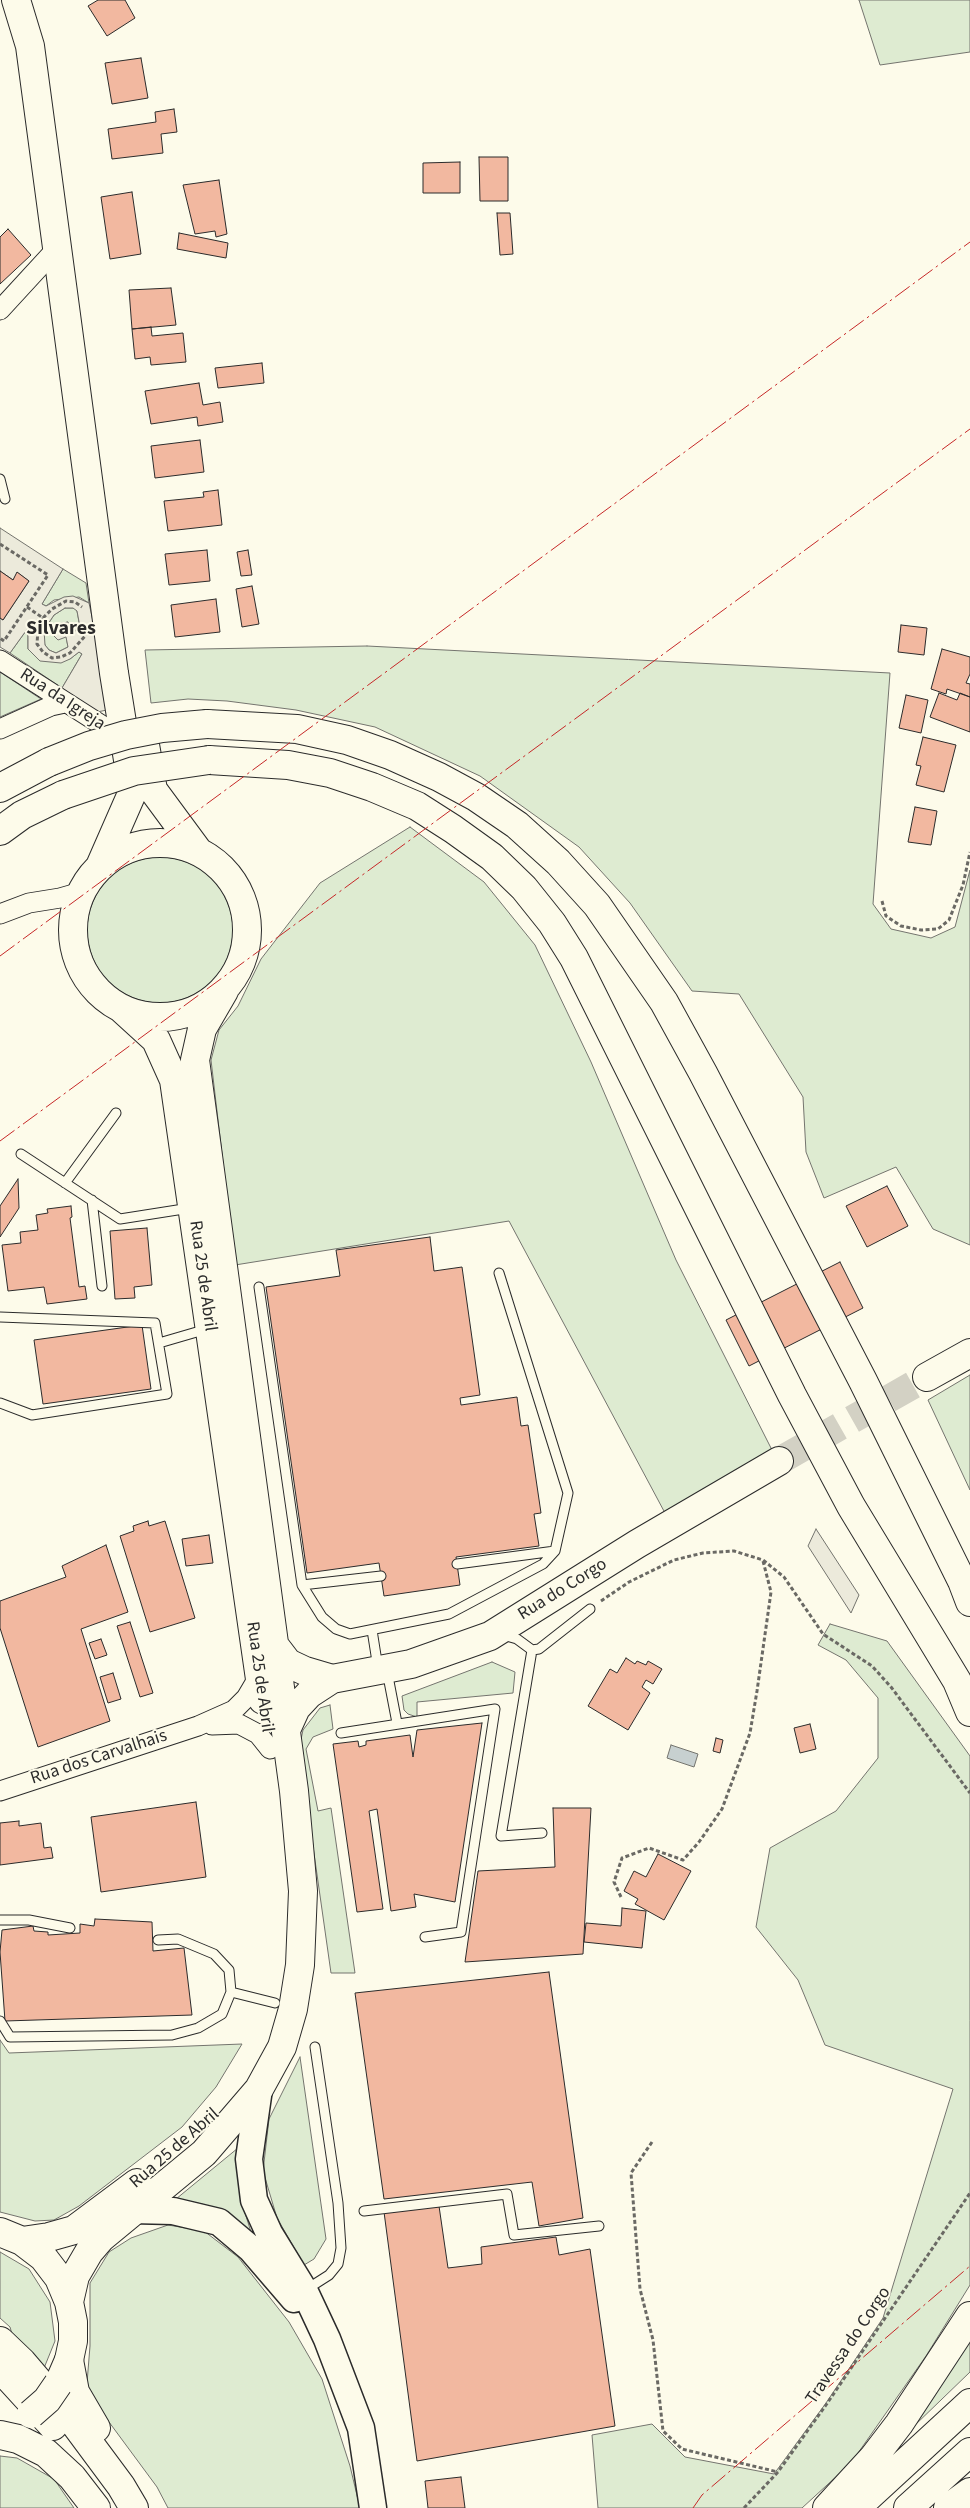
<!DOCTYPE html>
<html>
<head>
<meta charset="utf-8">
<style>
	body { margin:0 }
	canvas { display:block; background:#fdfbea }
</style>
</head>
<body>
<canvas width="970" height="2508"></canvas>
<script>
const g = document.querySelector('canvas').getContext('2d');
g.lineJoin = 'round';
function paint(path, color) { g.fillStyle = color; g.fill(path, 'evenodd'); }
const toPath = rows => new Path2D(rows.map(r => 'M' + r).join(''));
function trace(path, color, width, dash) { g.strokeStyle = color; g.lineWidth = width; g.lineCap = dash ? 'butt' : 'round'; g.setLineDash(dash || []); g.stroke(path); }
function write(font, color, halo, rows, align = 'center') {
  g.font = font + ' "Source Sans 3",sans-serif'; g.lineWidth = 4; g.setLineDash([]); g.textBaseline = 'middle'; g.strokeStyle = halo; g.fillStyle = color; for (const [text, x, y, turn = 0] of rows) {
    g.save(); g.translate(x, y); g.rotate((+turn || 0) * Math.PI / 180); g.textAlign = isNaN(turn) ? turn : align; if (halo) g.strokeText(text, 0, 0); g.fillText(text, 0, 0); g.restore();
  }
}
const green = toPath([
	[859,0,970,0,970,52,880,65,859,0],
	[63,569,86,583,89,603,79,597,54,600,46,606,42,604,63,569],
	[65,608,74,608,77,611,80,627,73,632,69,632,68,622,58,624,66,636,68,647,56,653,49,650,45,645,43,638,44,630,54,615,65,608],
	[28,628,28,649,70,659,79,652,82,654,62,688,10,653,28,628],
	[367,646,890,673,873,904,891,929,931,938,955,927,970,870,970,1245,933,1229,896,1167,824,1198,806,1152,803,1097,739,994,692,991,630,903,579,847,480,776,375,727,296,710,227,701,188,699,151,703,145,650,367,646],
	[0,672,41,699,0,717,0,672],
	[410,827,484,882,535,945,591,1062,676,1260,773,1452,665,1513,509,1221,235,1265,211,1060,219,1030,238,1006,261,959,320,883,410,827],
	'87 930a73 73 0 1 1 146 0a73 73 0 1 1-146 0Z',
	[970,1375,970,1490,928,1400,970,1375],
	[830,1624,887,1641,970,1756,970,2285,926,2356,851,2463,802,2508,598,2508,592,2435,652,2424,685,2457,774,2474,826,2403,883,2318,953,2089,825,2045,798,1980,756,1927,770,1848,836,1811,878,1758,878,1698,846,1660,818,1645,830,1624],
	[492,1662,515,1672,513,1693,417,1702,417,1717,408,1714,404,1710,402,1696,492,1662],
	[330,1705,333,1729,313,1737,306,1749,318,1811,331,1808,355,1973,331,1973,303,1776,300,1744,303,1730,320,1708,330,1705],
	[0,2040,9,2053,242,2044,216,2087,182,2127,79,2206,54,2220,35,2221,0,2212,0,2040],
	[300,2057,326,2239,314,2259,304,2265,277,2218,263,2171,269,2119,300,2057],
	[238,2148,241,2200,251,2232,221,2211,202,2204,176,2199,238,2148],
	[168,2225,204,2231,238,2257,289,2322,322,2379,350,2466,360,2508,168,2508,157,2487,92,2399,87,2383,90,2346,90,2283,109,2252,131,2238,168,2225],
	[0,2252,29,2269,50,2302,55,2341,42,2373,14,2341,10,2327,0,2318,0,2252],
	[970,2332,970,2372,913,2427,970,2332],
	[0,2456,17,2458,54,2479,74,2508,0,2508,0,2456]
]);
paint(green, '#deebd1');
trace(green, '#74746e', 1);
const parking = toPath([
	[0,528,63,569,42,604,46,606,64,597,73,596,89,603,112,709,97,712,62,688,82,654,79,652,70,659,61,663,40,661,28,649,28,628,10,653,0,647,0,618,3,620,29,581,18,573,13,580,0,571,0,528],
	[65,608,73,608,77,611,80,627,74,632,69,632,70,625,68,622,58,624,53,635,58,640,66,637,68,647,56,653,49,650,45,645,44,630,54,615,65,608],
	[816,1529,859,1595,851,1613,808,1546,816,1529]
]);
paint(parking, '#eceadb');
trace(parking, '#74746e', 1);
const water = toPath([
	[671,1745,698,1754,694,1767,667,1758,671,1745]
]);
paint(water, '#c7d0d0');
trace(water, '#74746e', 1);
const building = toPath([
	[98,0,125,0,135,18,107,36,88,6,98,0],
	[141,58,148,98,112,104,105,63,141,58],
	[174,109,177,132,161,134,163,153,112,159,108,129,156,122,155,112,174,109],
	[479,157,508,157,508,201,480,201,479,157],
	[460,162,460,193,423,193,423,163,460,162],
	[219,180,227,234,216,237,215,231,195,234,183,185,219,180],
	[132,192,141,254,110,259,101,197,132,192],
	[497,213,510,213,513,254,500,255,497,213],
	[8,229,31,255,0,284,0,237,8,229],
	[179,233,228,243,226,258,177,249,179,233],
	[171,288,176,325,132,329,129,290,171,288],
	[151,327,152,336,183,333,186,362,151,365,150,357,135,359,132,329,151,327],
	[262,363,264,383,218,388,215,368,262,363],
	[199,383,203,405,220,402,223,422,198,426,197,417,151,424,145,391,199,383],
	[200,440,204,472,155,478,151,446,200,440],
	[218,490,222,525,168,531,164,501,204,497,203,492,218,490],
	[207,550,210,581,169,585,165,554,207,550],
	[248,550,252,575,241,576,237,552,248,550],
	[0,571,13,580,17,572,29,581,3,620,0,618,0,571],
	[252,586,259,624,242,627,236,589,252,586],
	[216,599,220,632,175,637,171,605,216,599],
	[901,625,927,628,924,655,898,652,901,625],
	[942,649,970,657,970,674,966,683,970,684,970,697,947,689,946,694,931,689,942,649],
	[939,693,957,700,960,693,970,697,970,732,930,717,939,693],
	[906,695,928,700,921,733,899,728,906,695],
	[923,737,956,745,944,792,916,785,921,766,916,765,923,737],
	[915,807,937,811,931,845,908,842,915,807],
	[18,1179,19,1208,0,1237,0,1206,18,1179],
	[887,1186,908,1226,867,1247,846,1206,887,1186],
	[71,1206,72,1217,70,1218,79,1287,85,1286,87,1299,47,1304,44,1287,8,1291,2,1245,21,1243,20,1232,38,1230,36,1215,48,1213,47,1209,71,1206],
	[147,1228,152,1285,134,1287,135,1298,115,1299,110,1231,147,1228],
	[430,1237,434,1271,462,1267,480,1395,460,1398,461,1405,517,1397,521,1426,528,1425,541,1513,534,1514,539,1546,456,1557,460,1585,384,1596,379,1563,307,1573,266,1287,340,1276,336,1250,430,1237],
	[840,1262,863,1308,749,1366,726,1320,840,1262],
	[142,1325,151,1389,43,1404,34,1340,142,1325],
	[148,1521,149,1526,165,1521,195,1618,150,1632,120,1536,134,1531,133,1526,148,1521],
	[209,1535,213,1563,186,1566,182,1539,209,1535],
	[106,1545,128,1612,81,1629,110,1721,38,1747,0,1628,0,1601,66,1577,62,1566,106,1545],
	[130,1622,153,1693,140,1697,117,1626,130,1622],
	[101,1639,107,1655,95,1659,89,1643,101,1639],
	[626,1658,635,1664,637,1661,646,1665,648,1661,662,1669,653,1684,646,1680,642,1687,650,1693,628,1730,588,1706,610,1669,617,1673,626,1658],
	[113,1673,121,1699,108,1703,100,1677,113,1673],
	[482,1723,455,1902,414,1894,416,1907,391,1911,377,1809,369,1811,383,1909,357,1912,333,1744,358,1741,359,1747,366,1745,366,1741,410,1735,413,1757,417,1730,482,1723],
	[810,1724,816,1749,800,1753,794,1728,810,1724],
	[716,1738,723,1740,720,1753,713,1751,716,1738],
	[196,1802,206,1877,101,1892,91,1817,196,1802],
	[553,1808,591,1808,583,1954,465,1962,478,1871,555,1867,553,1808],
	[19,1821,19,1826,41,1823,44,1848,51,1847,53,1858,0,1865,0,1823,19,1821],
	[658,1854,691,1871,664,1920,635,1904,638,1899,624,1891,634,1871,646,1877,658,1854],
	[622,1908,646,1911,642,1948,584,1942,586,1923,621,1926,622,1908],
	[95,1919,152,1922,153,1951,184,1948,192,2015,5,2021,0,1952,2,1930,33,1926,34,1931,48,1932,48,1935,80,1933,80,1924,94,1926,95,1919],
	[549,1972,583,2218,539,2226,532,2182,384,2199,355,1993,549,1972],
	[439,2206,448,2268,482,2264,481,2247,556,2237,559,2255,590,2249,615,2426,417,2461,384,2212,439,2206],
	[461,2477,465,2508,428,2508,425,2481,461,2477]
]);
paint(building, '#f2b8a0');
trace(building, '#2b2b2b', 1);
trace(toPath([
	[779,1461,927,1377]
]), '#d3d1c4', 28, [28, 14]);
const lane = toPath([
	[0,479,5,499],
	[21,1154,120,1219,190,1208],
	[65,1183,116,1113],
	[92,1200,102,1286],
	[259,1287,302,1585,322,1617,336,1629,350,1634,449,1614,543,1564,555,1551,568,1493,499,1273],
	[0,1317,155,1323,167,1394,32,1415,0,1403],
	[159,1343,207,1329],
	[457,1564,555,1551],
	[302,1585,381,1576],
	[372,1630,378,1668],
	[503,1635,517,1639,532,1650,539,1649,590,1609],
	[532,1650,501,1836,542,1833],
	[387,1671,397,1723],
	[341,1733,495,1709,461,1932,425,1937],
	[0,1920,29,1920,70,1928],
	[158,1940,178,1939,214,1954,229,1970,231,1992,275,2003],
	[0,2021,10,2037,172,2035,198,2028,222,2014,231,1992],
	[364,2211,507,2194,514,2235,599,2226],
	[307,2289,329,2275,338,2264,341,2248,338,2203,315,2047]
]);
const street = toPath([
	[0,310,57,248],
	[0,660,125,740],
	[0,729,51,706,65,703],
	[0,914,29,903,60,898,81,892],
	[212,1725,239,1724,258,1734,270,1749],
	[0,1791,198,1726,234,1710,246,1698,259,1676]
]);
const secondary = toPath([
	[259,2089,249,2159,254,2200,269,2233,304,2290,327,2339,361,2428,373,2508],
	[132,2210,173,2211,219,2222,251,2249,294,2299]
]);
const primary = toPath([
	[16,0,30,46,114,673,133,791,101,864],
	[145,745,153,790,198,851],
	'73 930a87 87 0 1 1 174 0a87 87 0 1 1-174 0Z',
	[122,1009,156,1040,174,1080,263,1700],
	[927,1377,970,1353],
	[275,1646,288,1663,305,1671,332,1679],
	[286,1730,296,1708,309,1694,332,1679,411,1664,490,1636,637,1544,779,1461],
	[0,2232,22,2241,43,2257,59,2278,69,2302,73,2322,73,2341,69,2360,59,2383],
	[22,2241,49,2237,74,2230,137,2183],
	[69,2302,75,2276,89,2252,101,2238,204,2153,259,2089,282,2047,293,2009,300,1965,303,1891,294,1791,195,1060,202,1029,224,991]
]);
const highway = toPath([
	[207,724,297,729,347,740,390,755,439,777,476,797,517,825,558,862,597,905,664,1002,703,1073,863,1381,962,1581,970,1602],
	[209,760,288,765,330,773,372,787,417,806,453,829,492,857,524,888,552,923,574,958,792,1395,851,1506,957,1681,970,1712],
	[0,788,49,762],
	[0,831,22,815,63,795],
	[0,2341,22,2362,75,2424,121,2486,134,2508],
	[69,2360,75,2392,96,2428],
	[0,2368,53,2426],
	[0,2435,18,2439,46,2453,72,2477,96,2508],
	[827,2508,873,2458,899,2424,970,2316],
	[856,2508,970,2403],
	[908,2508,970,2452],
	[948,2508,970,2492]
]);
trace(lane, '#2b2b2b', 11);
trace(street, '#2b2b2b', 21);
trace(secondary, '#2b2b2b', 29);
trace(primary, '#2b2b2b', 30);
trace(highway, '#2b2b2b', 30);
trace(toPath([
	[0,544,48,575,4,641,0,638],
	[27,607,43,618,38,629,37,644,43,652,52,658,61,657,70,653,85,636],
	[43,618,52,609,66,601,75,602,82,607],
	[882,901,886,916,901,926,921,930,938,929,949,920,963,885,970,852],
	[601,1601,629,1582,674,1560,703,1553,734,1551,763,1560,784,1577,823,1634,872,1666,891,1687,970,1793],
	[621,1897,614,1882,622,1858,649,1848,683,1860,699,1842,722,1809,750,1733,757,1691,771,1592,763,1561],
	[652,2142,631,2173,640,2289,653,2340,663,2431,682,2449,778,2472],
	[744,2508,778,2472,826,2405,970,2193]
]), '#6a6964', 3, [4, 2.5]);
trace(lane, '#fdfbea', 9);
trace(street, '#fdfbea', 19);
trace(secondary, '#fdfbea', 26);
trace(primary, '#fdfbea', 28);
trace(highway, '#fdfbea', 28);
const primaryBridge = toPath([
	[31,2414,47,2400,58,2384]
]);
const highwayBridge = toPath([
	[49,762,89,746,126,735,162,728,207,724],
	[63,795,134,771,209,760]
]);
trace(primaryBridge, '#2b2b2b', 30, []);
trace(highwayBridge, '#2b2b2b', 30, []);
trace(primaryBridge, '#fdfbea', 28);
trace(highwayBridge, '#fdfbea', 28);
trace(toPath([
	[0,956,970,242],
	[0,1141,970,429],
	[693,2508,702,2495,970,2266]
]), '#c62828', 1, [18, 4, 2.5, 4]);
write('18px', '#2b2b2b', '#fdfbea', [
	["Rua da Igreja",62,700,33],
	["Rua 25 de Abril",202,1276,82],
	["Rua do Corgo",563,1590,-32],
	["Rua 25 de Abril",259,1677,82],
	["Rua dos Carvalhais",99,1758,-18],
	["Rua 25 de Abril",175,2149,-41],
	["Travessa do Corgo",849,2346,-56]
]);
write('bold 20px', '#2b2b2b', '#fdfbea', [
	["Silvares",61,630]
]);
</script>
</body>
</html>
